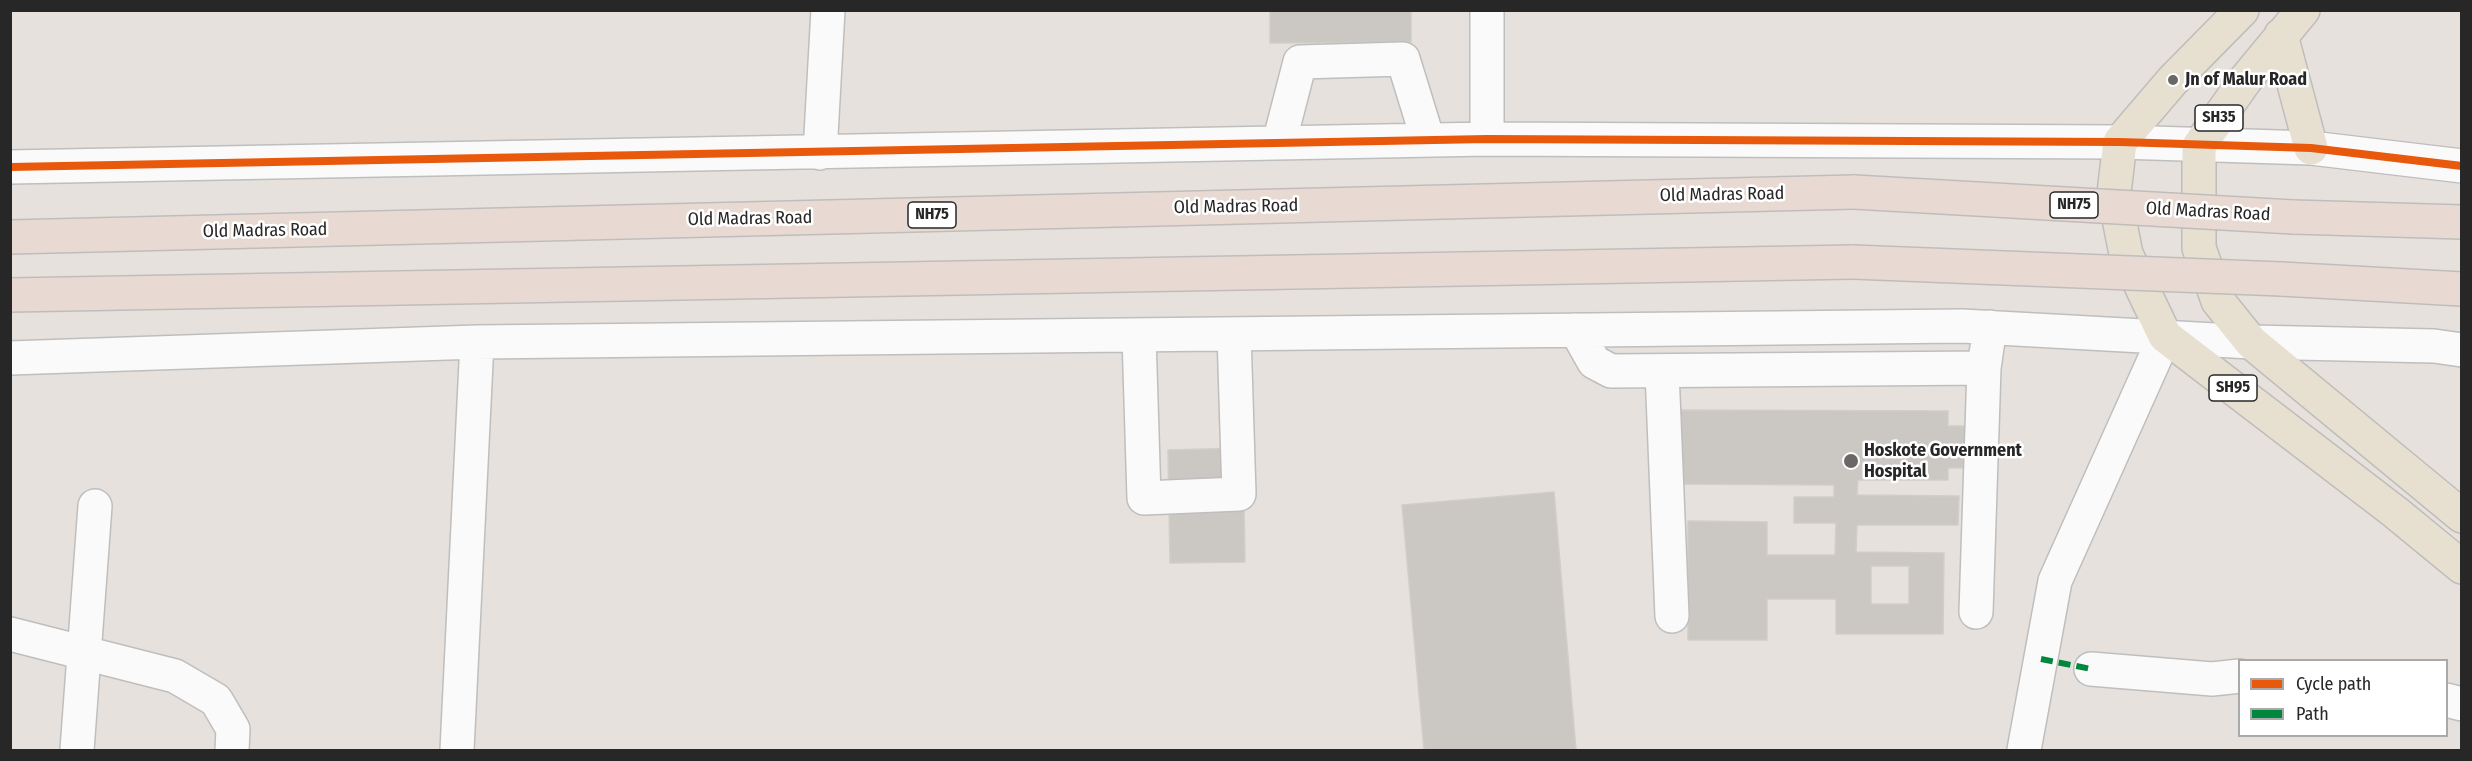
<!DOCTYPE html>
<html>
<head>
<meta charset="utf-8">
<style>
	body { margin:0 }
	#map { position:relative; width:2472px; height:761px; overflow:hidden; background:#e6e1dc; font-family:"Fira Sans Condensed",sans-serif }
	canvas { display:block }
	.frame { position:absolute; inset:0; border:12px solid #272727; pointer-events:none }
	.legend { position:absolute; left:2238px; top:659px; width:210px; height:78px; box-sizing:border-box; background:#fff; border:2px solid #a9a9a9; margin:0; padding:8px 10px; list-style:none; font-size:18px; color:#272727 }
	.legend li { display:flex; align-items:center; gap:12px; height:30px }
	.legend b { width:30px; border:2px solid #a9a9a9 }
</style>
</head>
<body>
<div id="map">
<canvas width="2472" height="761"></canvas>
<div class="frame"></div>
<ul class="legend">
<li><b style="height:8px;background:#e8590c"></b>Cycle path</li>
<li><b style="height:8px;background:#00873e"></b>Path</li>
</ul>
</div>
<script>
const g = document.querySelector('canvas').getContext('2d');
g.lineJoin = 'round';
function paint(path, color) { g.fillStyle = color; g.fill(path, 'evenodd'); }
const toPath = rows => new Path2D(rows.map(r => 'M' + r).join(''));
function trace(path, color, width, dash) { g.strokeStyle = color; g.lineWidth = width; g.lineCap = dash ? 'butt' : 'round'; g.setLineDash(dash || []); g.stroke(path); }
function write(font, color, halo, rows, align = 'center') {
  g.font = font + ' "Fira Sans Condensed",sans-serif'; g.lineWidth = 5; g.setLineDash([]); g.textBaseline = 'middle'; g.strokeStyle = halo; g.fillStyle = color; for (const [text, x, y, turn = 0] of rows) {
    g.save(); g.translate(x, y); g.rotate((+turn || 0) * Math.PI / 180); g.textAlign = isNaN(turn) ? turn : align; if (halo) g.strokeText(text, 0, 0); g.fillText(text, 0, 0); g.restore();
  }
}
const building = toPath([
	[1270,10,1411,10,1411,42,1270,43,1270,10],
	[1680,410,1948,411,1948,426,1974,426,1974,468,1948,468,1948,480,1858,480,1857,495,1959,496,1958,525,1857,525,1856,552,1944,553,1943,634,1836,634,1836,599,1767,599,1767,640,1688,640,1688,521,1767,522,1767,555,1835,555,1836,523,1794,523,1794,497,1834,497,1834,485,1680,484,1680,410],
	[1871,566,1909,566,1909,604,1871,604,1871,566],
	[1243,448,1245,562,1170,563,1168,450,1243,448],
	[1554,492,1576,750,1424,750,1402,505,1554,492]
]);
paint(building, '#cbc7c3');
trace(building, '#d1cdc8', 1.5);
const minor = toPath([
	[1487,139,1487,10],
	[1279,143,1300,62,1403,59,1428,140],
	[820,153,828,10],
	[10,167,1487,139,2120,142,2311,148,2462,166],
	[1576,330,1594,362,1611,371,1984,368,1990,327],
	[1139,336,1144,498,1239,494,1234,334],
	[10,358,477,342,1962,326,2251,342,2434,346,2462,350],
	[1662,371,1672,616],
	[1976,612,1984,368],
	[10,634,175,676,216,700,233,729,232,750],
	[2091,669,2212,679,2240,676],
	[2446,700,2462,704],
	[77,750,95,506],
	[457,750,477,342],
	[2024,750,2055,581,2165,336]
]);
const major = toPath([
	[2242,10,2173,80,2120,142,2114,193,2126,254,2165,336,2395,512,2462,567],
	[2303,10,2246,79,2199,146,2199,248,2218,301,2251,342,2462,516],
	[2281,35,2311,148]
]);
const highway = toPath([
	[2293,217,2462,222],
	[10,237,1854,192],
	[2281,279,2462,289],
	[10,295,1853,262]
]);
trace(minor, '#bfbebe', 36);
trace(major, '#bfbdbb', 36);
trace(highway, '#bfbdbb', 36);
trace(minor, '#fbfafa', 33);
trace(major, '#e7e0d0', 33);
trace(highway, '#e8dad2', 33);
const highwayBridge = toPath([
	[1854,192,2293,217],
	[1853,262,2281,279]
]);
trace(highwayBridge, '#bfbdbb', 36, []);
trace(highwayBridge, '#e8dad2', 33);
trace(toPath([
	[2041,659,2091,669]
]), '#00873e', 6, [12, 6]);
trace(toPath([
	[10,167,1487,139,2120,142,2311,148,2462,166]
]), '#e8590c', 8);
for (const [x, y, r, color] of [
	[2173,80,6,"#6a6866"],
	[1851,461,8,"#6a6866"]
]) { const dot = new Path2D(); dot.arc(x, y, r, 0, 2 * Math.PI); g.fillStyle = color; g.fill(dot); trace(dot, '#fff', 2); }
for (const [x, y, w] of [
	[2219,118,48],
	[2074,205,48],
	[932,215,48],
	[2233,388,48]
]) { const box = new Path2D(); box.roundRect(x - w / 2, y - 13, w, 26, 4.5); g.fillStyle = '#fff'; g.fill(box); trace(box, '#272727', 1.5); }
write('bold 16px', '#272727', null, [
	["SH35",2219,118],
	["NH75",2074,205],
	["NH75",932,215],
	["SH95",2233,388]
]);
write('bold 18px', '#272727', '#fff', [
	["Jn of Malur Road",2185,80],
	["Hoskote Government",1864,451],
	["Hospital",1864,472]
], 'left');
write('18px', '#272727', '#fff', [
	["Old Madras Road",1722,195,-1],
	["Old Madras Road",1236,207,-1],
	["Old Madras Road",2208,212,3],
	["Old Madras Road",750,219,-1],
	["Old Madras Road",265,231,-1]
]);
</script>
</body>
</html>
